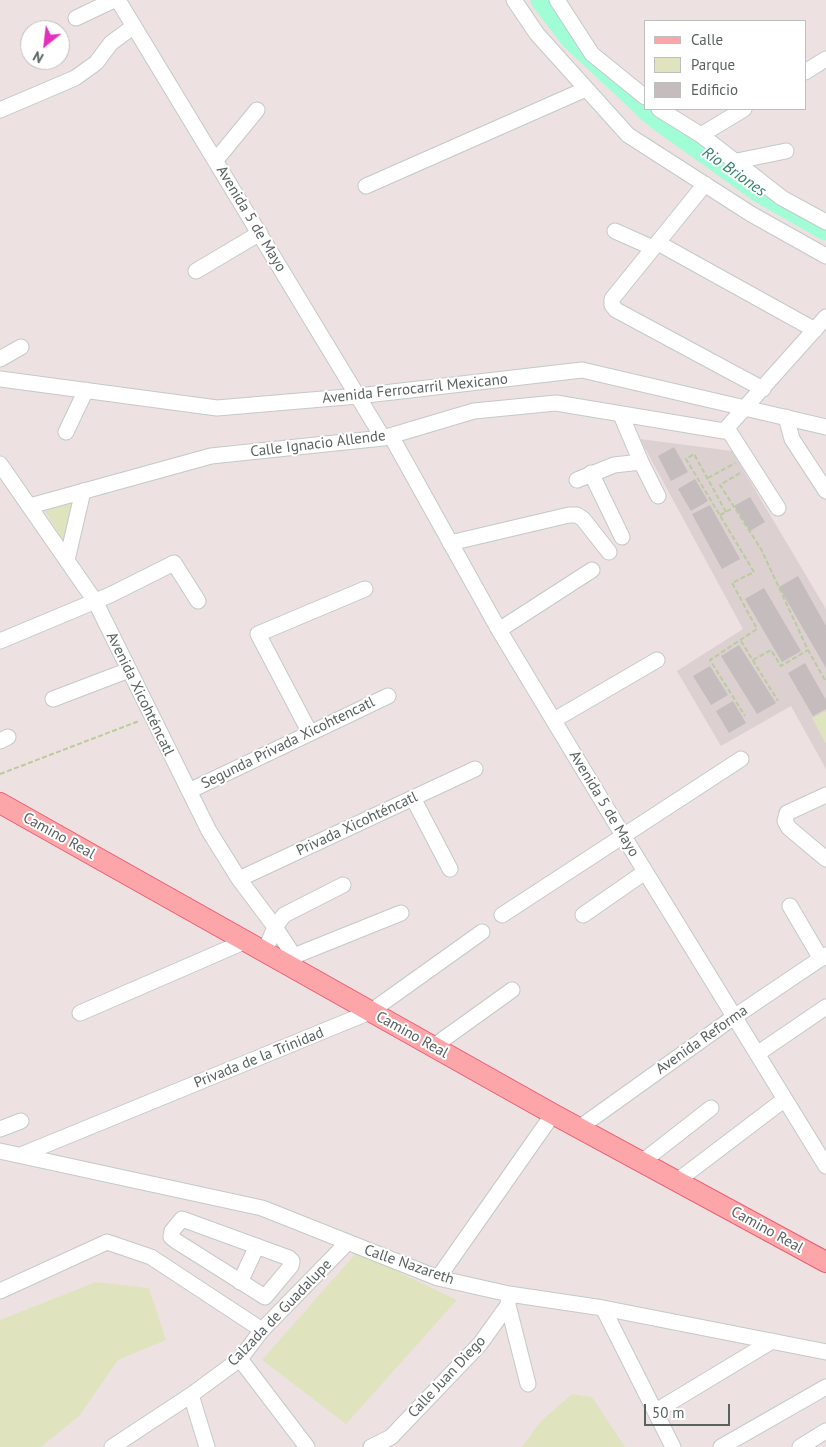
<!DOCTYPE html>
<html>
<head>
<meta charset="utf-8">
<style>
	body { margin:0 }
	#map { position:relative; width:826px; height:1447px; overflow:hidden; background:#ede1e2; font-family:"PT Sans",sans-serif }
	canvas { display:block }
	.legend { position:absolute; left:644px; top:20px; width:162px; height:90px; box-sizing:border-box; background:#fff; border:1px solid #bdc0bf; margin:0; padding:6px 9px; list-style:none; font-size:15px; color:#5a6260 }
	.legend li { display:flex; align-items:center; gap:10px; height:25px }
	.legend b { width:25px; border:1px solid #bdc0bf }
	.north { position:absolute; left:20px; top:20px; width:50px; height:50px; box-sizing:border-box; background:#fff; border:1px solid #bdc0bf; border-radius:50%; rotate:209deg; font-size:14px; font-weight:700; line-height:20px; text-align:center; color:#5a6260 }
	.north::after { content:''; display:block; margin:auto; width:18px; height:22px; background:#e430bf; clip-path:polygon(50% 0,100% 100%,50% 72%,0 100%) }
	.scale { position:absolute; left:644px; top:1404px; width:86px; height:22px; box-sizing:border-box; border:2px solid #5a6260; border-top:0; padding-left:6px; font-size:15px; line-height:18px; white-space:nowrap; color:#5a6260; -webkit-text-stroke:4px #fff; paint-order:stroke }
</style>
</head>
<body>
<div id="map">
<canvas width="826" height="1447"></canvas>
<ul class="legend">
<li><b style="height:6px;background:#fda6a9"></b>Calle</li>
<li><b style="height:14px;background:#dfe4be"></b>Parque</li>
<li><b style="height:14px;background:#c5bcbe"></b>Edificio</li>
</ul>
<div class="north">N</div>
<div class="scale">50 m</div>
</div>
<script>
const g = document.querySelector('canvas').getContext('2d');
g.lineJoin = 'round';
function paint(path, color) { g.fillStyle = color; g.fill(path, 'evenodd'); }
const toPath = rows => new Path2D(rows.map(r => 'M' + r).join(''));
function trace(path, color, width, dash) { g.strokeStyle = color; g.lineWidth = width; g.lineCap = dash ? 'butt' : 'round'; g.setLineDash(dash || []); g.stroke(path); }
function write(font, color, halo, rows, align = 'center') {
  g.font = font + ' "PT Sans",sans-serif'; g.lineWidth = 4; g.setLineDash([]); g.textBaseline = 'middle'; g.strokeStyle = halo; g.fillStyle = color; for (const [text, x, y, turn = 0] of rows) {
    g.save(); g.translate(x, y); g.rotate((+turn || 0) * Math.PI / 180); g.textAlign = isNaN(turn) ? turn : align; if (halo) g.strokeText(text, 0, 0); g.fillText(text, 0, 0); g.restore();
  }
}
paint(toPath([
	[640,439,732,451,826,609,826,769,791,706,721,746,677,671,743,629]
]), '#dcd0d1');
paint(toPath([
	[77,500,66,546,45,511],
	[826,711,826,744,812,718],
	[357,1252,457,1300,346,1424,262,1360],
	[96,1282,149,1288,166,1340,118,1360,79,1416,41,1447,0,1447,0,1320],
	[572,1394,592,1397,625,1447,522,1447,541,1421]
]), '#dfe4be');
trace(toPath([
	[541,0,571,39,645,108],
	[645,109,657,119,759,192,826,230]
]), '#a1fdd5', 21);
paint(toPath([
	[674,447,688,472,671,481,658,456],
	[695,479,708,501,691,511,678,489],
	[750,497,765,522,750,531,734,506],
	[710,505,740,559,722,569,692,514],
	[798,576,826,626,826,668,779,587],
	[764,588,801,651,782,662,745,599],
	[739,645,776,703,757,714,721,656],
	[805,663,826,700,826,709,813,716,788,673],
	[710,666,728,695,711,705,693,676],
	[733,701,746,723,729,733,716,711]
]), '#c5bcbe');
const minor = toPath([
	[118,0,383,438],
	[514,0,537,34,628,135,751,214,826,256],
	[557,0,592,54,645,97],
	[76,18,114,0],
	[805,72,826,59],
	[659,109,701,135,782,198,826,222],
	[0,110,75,78,96,63,111,43,134,26],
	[701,135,744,109],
	[216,160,257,110],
	[737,161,786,151],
	[705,184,612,299,612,305,616,310,763,389],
	[366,186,586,89],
	[615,231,653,248],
	[658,243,815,330],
	[196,271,260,233],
	[0,359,21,347],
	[0,379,217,408,358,396,582,370,826,427],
	[621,415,641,462,658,496],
	[786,417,792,439,826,491],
	[727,428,778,508],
	[66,432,86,390],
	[391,436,499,630,624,837,826,1166],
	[0,464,95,601,209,831,239,879,275,927,294,956,295,968],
	[591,473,622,537],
	[577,480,614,465,641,462],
	[30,506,211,456,383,438,474,411,556,403,724,431,826,317],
	[450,543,569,515,577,515,583,519,609,552],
	[67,560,83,491],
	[499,630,592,570],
	[0,641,110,595,174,563,198,601],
	[53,699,129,670],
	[554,720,657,660],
	[310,733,258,634,365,589],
	[0,741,8,737],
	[189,791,388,696],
	[826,795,787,813,785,821,789,828,826,859],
	[413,798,450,869],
	[239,879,475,769],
	[790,906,821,959],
	[502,915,741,759],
	[583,915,645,872],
	[265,951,275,927,284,915,343,885],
	[294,956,401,913],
	[80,1013,246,941],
	[434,1046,512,990],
	[757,1054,826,1007],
	[579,1128,734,1017,826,955],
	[0,1129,21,1121],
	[0,1151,262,1208,438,1278,509,1294,603,1308,826,1352],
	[21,1155,370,1012,482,932],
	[642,1162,711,1108],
	[677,1181,785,1099],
	[182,1219,289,1258,292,1261,291,1266,265,1297,176,1241,171,1237,172,1231,182,1219],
	[438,1278,553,1114],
	[240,1282,257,1246],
	[0,1291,107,1242,151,1257,262,1330],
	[508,1305,528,1384],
	[603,1308,673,1447],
	[240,1359,307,1447],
	[191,1395,207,1447],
	[656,1411,772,1341],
	[112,1447,191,1395,240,1359,262,1330,347,1243],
	[371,1447,391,1437,480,1344,508,1305,509,1294],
	[721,1447,826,1387],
	[800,1447,826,1431]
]);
const major = toPath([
	[0,803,553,1114,826,1262]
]);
trace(minor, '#c3cac8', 17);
trace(major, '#ed5a70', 22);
trace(toPath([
	[740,473,720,485,761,549,808,650,826,682],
	[708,478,735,463],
	[726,512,694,454,686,459,754,572,732,583,757,629,710,660,745,716],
	[720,515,733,508],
	[741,641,778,701],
	[753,660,771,650,781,666,808,650],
	[0,774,139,721]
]), '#b9cc9d', 2, [5, 2.5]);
trace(minor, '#fff', 15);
trace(major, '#fda6a9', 20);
write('15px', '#5a6260', '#fff', [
	["Avenida 5 de Mayo",251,219,59],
	["Avenida Ferrocarril Mexicano",415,389,-6],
	["Calle Ignacio Allende",318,444,-7],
	["Avenida Xicohténcatl",140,694,64],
	["Segunda Privada Xicohtencatl",288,743,-26],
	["Avenida 5 de Mayo",604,804,59],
	["Privada Xicohténcatl",357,824,-25],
	["Camino Real",59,836,29],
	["Camino Real",412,1035,29],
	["Avenida Reforma",702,1040,-35],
	["Privada de la Trinidad",259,1058,-22],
	["Camino Real",767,1230,29],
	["Calle Nazareth",409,1265,19],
	["Calzada de Guadalupe",280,1313,-46],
	["Calle Juan Diego",447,1377,-47]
]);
write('italic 16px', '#338266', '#fff', [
	["Rio Briones",734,172,35]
]);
</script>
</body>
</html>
